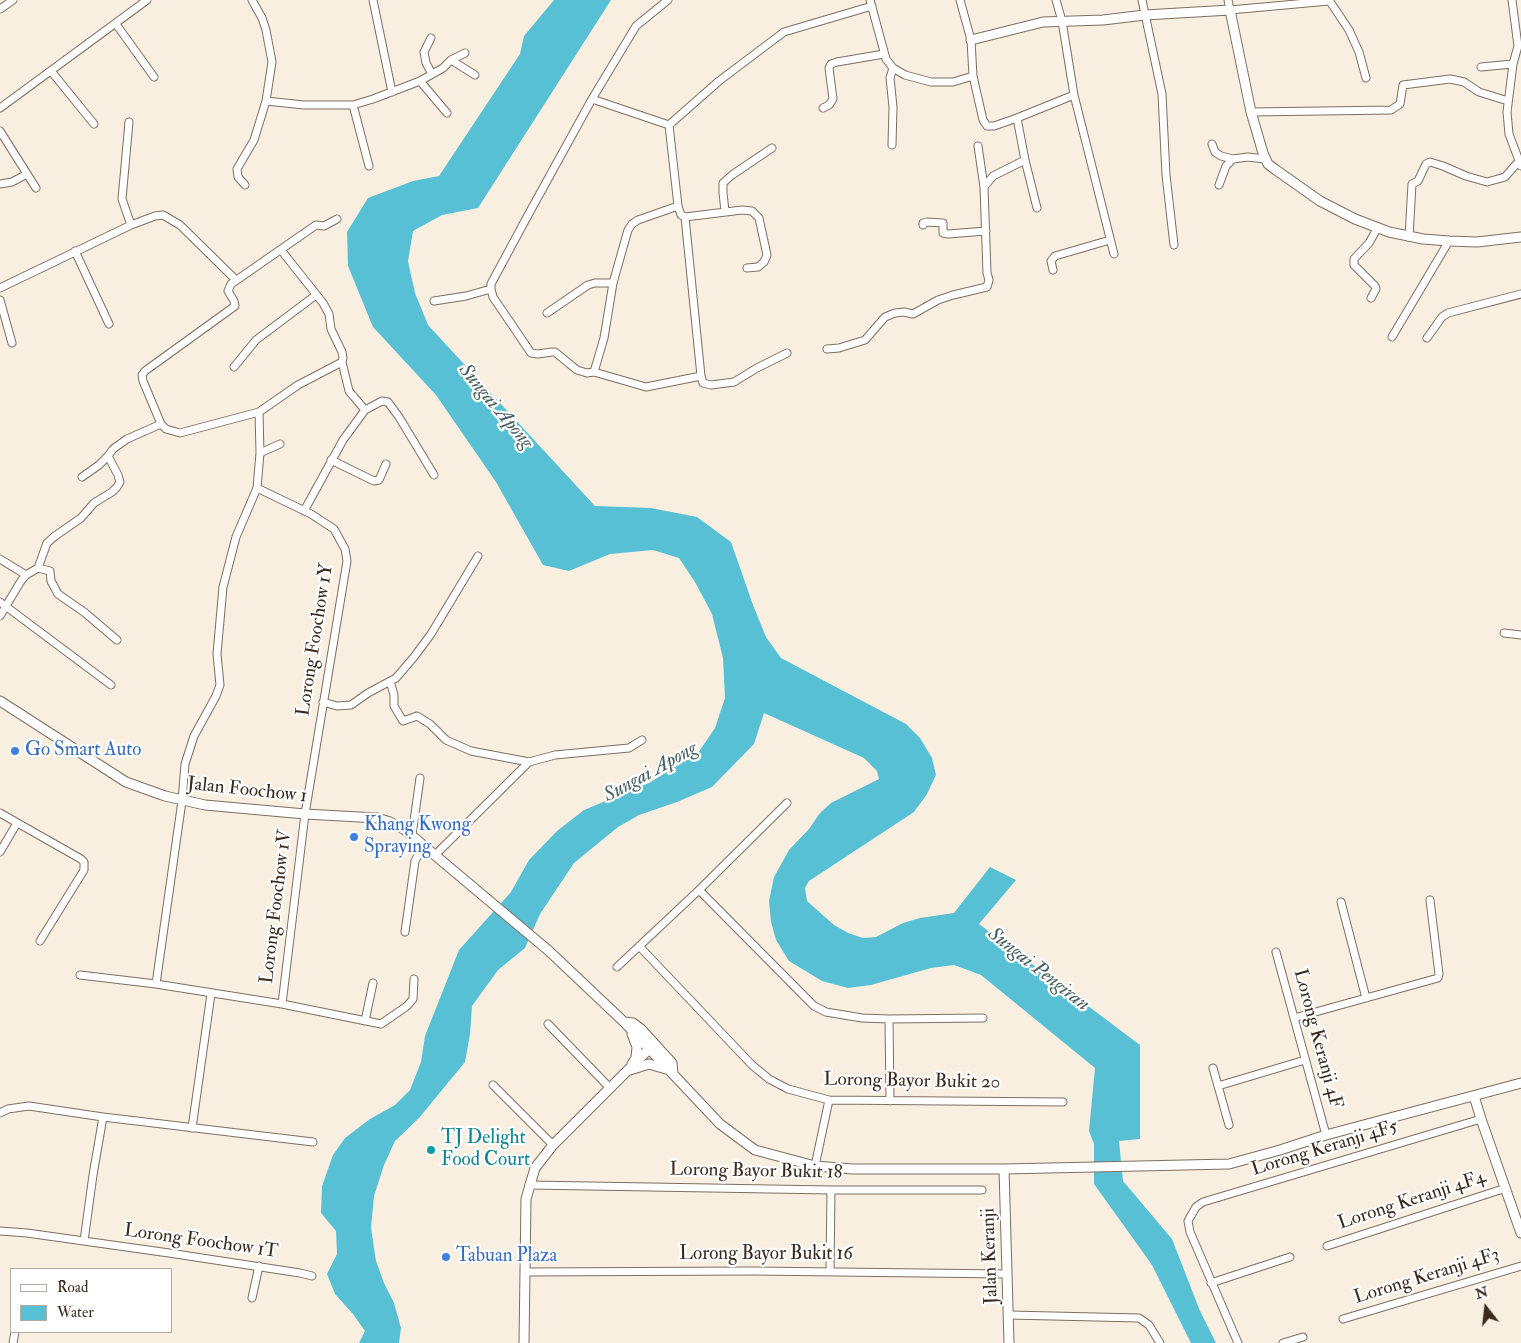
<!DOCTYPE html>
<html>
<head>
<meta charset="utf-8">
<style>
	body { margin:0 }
	#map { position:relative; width:1521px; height:1343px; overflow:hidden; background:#f8efe0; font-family:"IM FELL Double Pica",serif }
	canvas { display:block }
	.legend { position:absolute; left:10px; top:1268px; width:162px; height:65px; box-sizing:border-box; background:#fff; border:1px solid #b1aaa5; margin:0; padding:6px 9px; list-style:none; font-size:15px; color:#3b2a1e }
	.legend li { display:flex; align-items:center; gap:10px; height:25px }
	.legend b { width:25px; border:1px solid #b1aaa5 }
	.north { position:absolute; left:1461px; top:1283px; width:50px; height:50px; -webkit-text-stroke:4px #fff; paint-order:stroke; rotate:344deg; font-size:14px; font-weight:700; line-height:20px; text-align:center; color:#3b2a1e }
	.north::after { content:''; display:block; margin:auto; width:18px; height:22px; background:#3b2a1e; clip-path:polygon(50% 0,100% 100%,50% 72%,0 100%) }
</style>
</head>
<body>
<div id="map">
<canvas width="1521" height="1343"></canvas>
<ul class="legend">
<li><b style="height:6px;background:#fff"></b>Road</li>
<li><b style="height:14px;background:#58c0d5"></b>Water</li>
</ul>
<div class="north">N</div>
</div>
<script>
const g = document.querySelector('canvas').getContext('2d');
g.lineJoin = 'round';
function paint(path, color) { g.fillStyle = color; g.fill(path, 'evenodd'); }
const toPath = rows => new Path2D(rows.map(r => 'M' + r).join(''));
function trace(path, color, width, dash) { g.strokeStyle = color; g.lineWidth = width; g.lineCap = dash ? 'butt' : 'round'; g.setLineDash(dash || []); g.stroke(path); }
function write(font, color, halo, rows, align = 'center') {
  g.font = font + ' "IM FELL Double Pica",serif'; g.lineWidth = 4.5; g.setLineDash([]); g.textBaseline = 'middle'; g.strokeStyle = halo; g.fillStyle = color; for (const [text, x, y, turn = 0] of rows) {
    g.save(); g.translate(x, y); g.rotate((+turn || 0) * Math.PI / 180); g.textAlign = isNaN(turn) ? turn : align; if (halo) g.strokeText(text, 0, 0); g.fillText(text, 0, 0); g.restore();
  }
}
paint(toPath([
	[554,0,611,0,478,208,442,215,413,231,408,261,415,293,428,325,595,506,651,508,697,517,731,542,753,605,766,637,781,658,906,724,920,738,932,758,936,775,927,794,914,812,809,881,805,888,807,901,834,925,848,933,863,938,876,937,903,923,920,918,954,913,990,867,1016,880,979,924,1140,1045,1140,1139,1119,1141,1123,1181,1172,1239,1200,1311,1216,1343,1191,1343,1152,1265,1094,1184,1094,1144,1089,1131,1095,1068,981,975,954,965,931,968,871,985,848,988,822,981,789,961,776,940,771,922,769,901,774,877,789,850,809,829,820,813,831,803,879,779,877,771,864,758,764,713,754,744,712,787,677,802,639,815,618,827,574,863,540,914,525,948,498,970,472,1006,470,1034,465,1062,419,1118,395,1141,384,1165,374,1196,371,1228,376,1261,384,1283,394,1303,401,1328,399,1343,359,1343,365,1331,353,1314,335,1294,327,1274,337,1254,336,1231,321,1213,322,1186,333,1155,345,1138,370,1119,395,1105,410,1090,421,1062,425,1036,459,950,511,892,529,860,557,831,584,810,649,783,698,753,715,728,725,698,723,658,712,614,695,582,679,558,653,550,610,554,569,571,543,565,496,482,436,395,373,327,348,266,347,232,368,198,413,181,439,176,520,54,524,36]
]), '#58c0d5');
const minor = toPath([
	[373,0,392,92],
	[668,0,636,26,592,99,527,217,491,284,491,289,493,297,531,353,538,354,552,352,555,352,577,370,587,373,594,372,646,387,701,376],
	[870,0,886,59,893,68,905,75,931,82,953,82,973,76],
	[960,0,971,40,973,76,983,120,987,126,994,126,1017,118,1074,95],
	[1056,0,1062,21,1074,95,1114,254],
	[1142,0,1162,94,1166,175,1174,245],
	[1228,0,1230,10,1329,1],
	[1329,0,1349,30,1359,52,1366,78],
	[1512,0,1518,46,1513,64,1507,112,1509,134,1521,166],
	[0,9,13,0],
	[116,24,154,77],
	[431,38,424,52,426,63,432,74],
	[451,60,475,75],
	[1481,67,1513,64],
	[51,71,94,124],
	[420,81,447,113],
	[592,99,669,125],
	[266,101,304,105,353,105,373,99,420,81,443,68,451,60,465,53],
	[353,105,369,166],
	[0,108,147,0],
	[823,108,829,105,833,99,829,68,831,64,837,62,884,54],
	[1251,112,1391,110,1400,104,1403,85,1450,79,1464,82,1479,92,1508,101],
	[1017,118,1025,160,1037,208],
	[129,122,122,199,131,225],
	[669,125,719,81,784,32,872,6],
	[669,125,678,206,681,215,685,217,742,210,752,211,759,218,767,255,764,262,758,267,747,268],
	[0,131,36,188],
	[1212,144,1215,152,1221,156,1233,159],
	[892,145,893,107,890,78,893,68],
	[0,184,12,182,27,174],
	[245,185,238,177,237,169,254,140,266,101,272,62,266,30,262,18,252,0],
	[1219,185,1226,166,1233,159,1248,157,1265,159],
	[984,187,993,176,1025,160],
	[725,211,723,193,723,183,732,175,772,148],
	[685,217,701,376,703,383,711,385,734,382,757,368,787,353],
	[923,225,923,223,927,222,943,223,943,233,948,234,986,231],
	[1409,237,1412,184,1418,181,1426,164,1430,162,1443,166,1466,176,1487,182,1505,177,1519,161],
	[281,250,323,303,329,314,331,329,342,352,343,358,342,362,349,391,365,410],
	[75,251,109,324],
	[1053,270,1051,261,1055,256,1110,240],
	[0,288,131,225,155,216,163,215,180,225,236,280],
	[1371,298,1376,289,1375,286,1354,265,1354,259,1369,243,1378,227],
	[0,300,12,343],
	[434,301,466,296,491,289],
	[547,313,588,285,595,283,613,283],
	[1392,337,1449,241],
	[1427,338,1442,317,1448,313,1521,294],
	[827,349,839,348,865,340,885,317,895,313,904,312,913,314,938,300,953,295,987,287,989,280,987,273,984,187,978,146],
	[234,367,256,340,316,295],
	[594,372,604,338,613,283,628,230,632,224,638,220,678,206],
	[161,424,143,381,142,375,145,371,235,306,234,301,228,291,231,284,316,225,324,226,337,219],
	[260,453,280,444],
	[331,460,374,481,379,480,386,464],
	[82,477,99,465,108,456,113,449,127,439,161,424,166,429,180,433,259,412],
	[257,488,311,514,334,529,345,549,347,561,305,814,282,1004],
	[304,511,343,440,365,410,382,401,388,402,399,417,434,475],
	[0,559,26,575],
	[38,568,50,571,51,581,58,594,84,612,117,640],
	[0,602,111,685],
	[0,616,21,581,26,575,38,568,47,543,55,536,81,518,94,503,112,492,117,487,120,482,118,475,108,456],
	[1504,633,1521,635],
	[390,681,394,695,394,706,403,721,417,716,430,724,446,740,471,751,529,762,555,755,629,748,642,740],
	[323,702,337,706,351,705,368,693,396,678,414,657,431,634,478,556],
	[0,813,81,859,84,862,84,870,40,941],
	[412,835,420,778],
	[0,852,17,823],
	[435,855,529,762],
	[699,890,814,1006,826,1012,862,1018,889,1019,983,1018],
	[1341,902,1366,998],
	[405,932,415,861,423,846],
	[639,946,752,1065,769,1079,788,1089,829,1100,1063,1102],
	[1276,952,1326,1135],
	[617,967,699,890,787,803],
	[80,975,156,984,282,1004,381,1024,407,1006,413,999,414,979],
	[156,984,182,801,185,764,194,736,216,696,220,685,217,654,223,587,236,537,257,488,260,453,259,412,298,385,342,362],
	[1294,1018,1438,978,1439,974,1430,900],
	[889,1019,890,1101],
	[365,1021,373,983],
	[548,1024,610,1088],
	[1213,1068,1229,1125],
	[493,1085,553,1145],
	[1218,1086,1305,1060],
	[0,1113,8,1109,29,1106,103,1117,313,1142],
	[192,1128,211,994],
	[815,1166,829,1100],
	[529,1185,831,1190,982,1190],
	[0,1231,27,1233,169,1253,300,1273,312,1276],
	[84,1241,93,1175,103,1117],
	[1327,1246,1506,1188],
	[830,1271,831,1190],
	[525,1272,753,1271,1007,1274],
	[1211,1283,1290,1257],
	[252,1298,259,1266],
	[1009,1315,1139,1318,1149,1325,1160,1343],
	[1343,1319,1521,1266],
	[13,1343,15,1332],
	[1238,1343,1190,1232,1188,1221,1196,1207,1203,1202,1481,1119],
	[1283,1343,1303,1337]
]);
const tertiary = toPath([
	[971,40,1043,22,1103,20,1145,15,1230,10,1251,112,1263,153,1268,164,1276,170,1320,201,1355,219,1389,232,1423,239,1449,241,1477,242,1521,237],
	[0,701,126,782,165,796,205,805,305,814,377,818,390,822,405,830,549,951,624,1022,720,1124,755,1150,815,1166,853,1169,1004,1169,1229,1164,1280,1150,1326,1135,1521,1083],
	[625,1022,633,1023,641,1029,672,1063,673,1074],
	[632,1034,637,1047,636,1058,632,1064],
	[630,1070,649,1064,666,1069],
	[1474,1096,1481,1119,1521,1233],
	[1004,1169,1009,1343],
	[524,1343,526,1199,535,1168,553,1145,649,1049]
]);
trace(minor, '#7d6f62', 9);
trace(tertiary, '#7d6f62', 11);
trace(minor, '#fff', 7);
trace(tertiary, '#fff', 9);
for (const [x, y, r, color] of [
	[15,751,5,"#3f7fe0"],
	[354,837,5,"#3f7fe0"],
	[431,1150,5,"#0f9aa8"],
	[446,1257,5,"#3f7fe0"]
]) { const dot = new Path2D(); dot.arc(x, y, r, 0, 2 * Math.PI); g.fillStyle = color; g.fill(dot); trace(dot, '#fff', 2); }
write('19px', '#3b2a1e', '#fff', [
	["Lorong Foochow 1Y",316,640,-81],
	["Jalan Foochow 1",247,791,6],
	["Lorong Foochow 1V",277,907,-83],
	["Lorong Keranji 4F",1317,1039,75],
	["Lorong Bayor Bukit 20",912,1082,1],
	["Lorong Keranji 4F5",1325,1149,-17],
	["Lorong Bayor Bukit 18",756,1172,1],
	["Lorong Keranji 4F4",1412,1201,-18],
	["Lorong Foochow 1T",201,1242,8],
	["Lorong Bayor Bukit 16",766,1255],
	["Jalan Keranji",991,1256,-92],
	["Lorong Keranji 4F3",1427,1277,-17]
]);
write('19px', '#366cbe', '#fff', [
	["Go Smart Auto",25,751],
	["Khang Kwong",364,826],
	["Spraying",364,848],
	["Tabuan Plaza",456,1257]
], 'left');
write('19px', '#0d838f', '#fff', [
	["TJ Delight",441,1139],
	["Food Court",441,1161]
], 'left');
write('italic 20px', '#455e5e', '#fff', [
	["Sungai Apong",495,407,50],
	["Sungai Apong",651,773,-29],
	["Sungai Pengiran",1038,970,38]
]);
</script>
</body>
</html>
